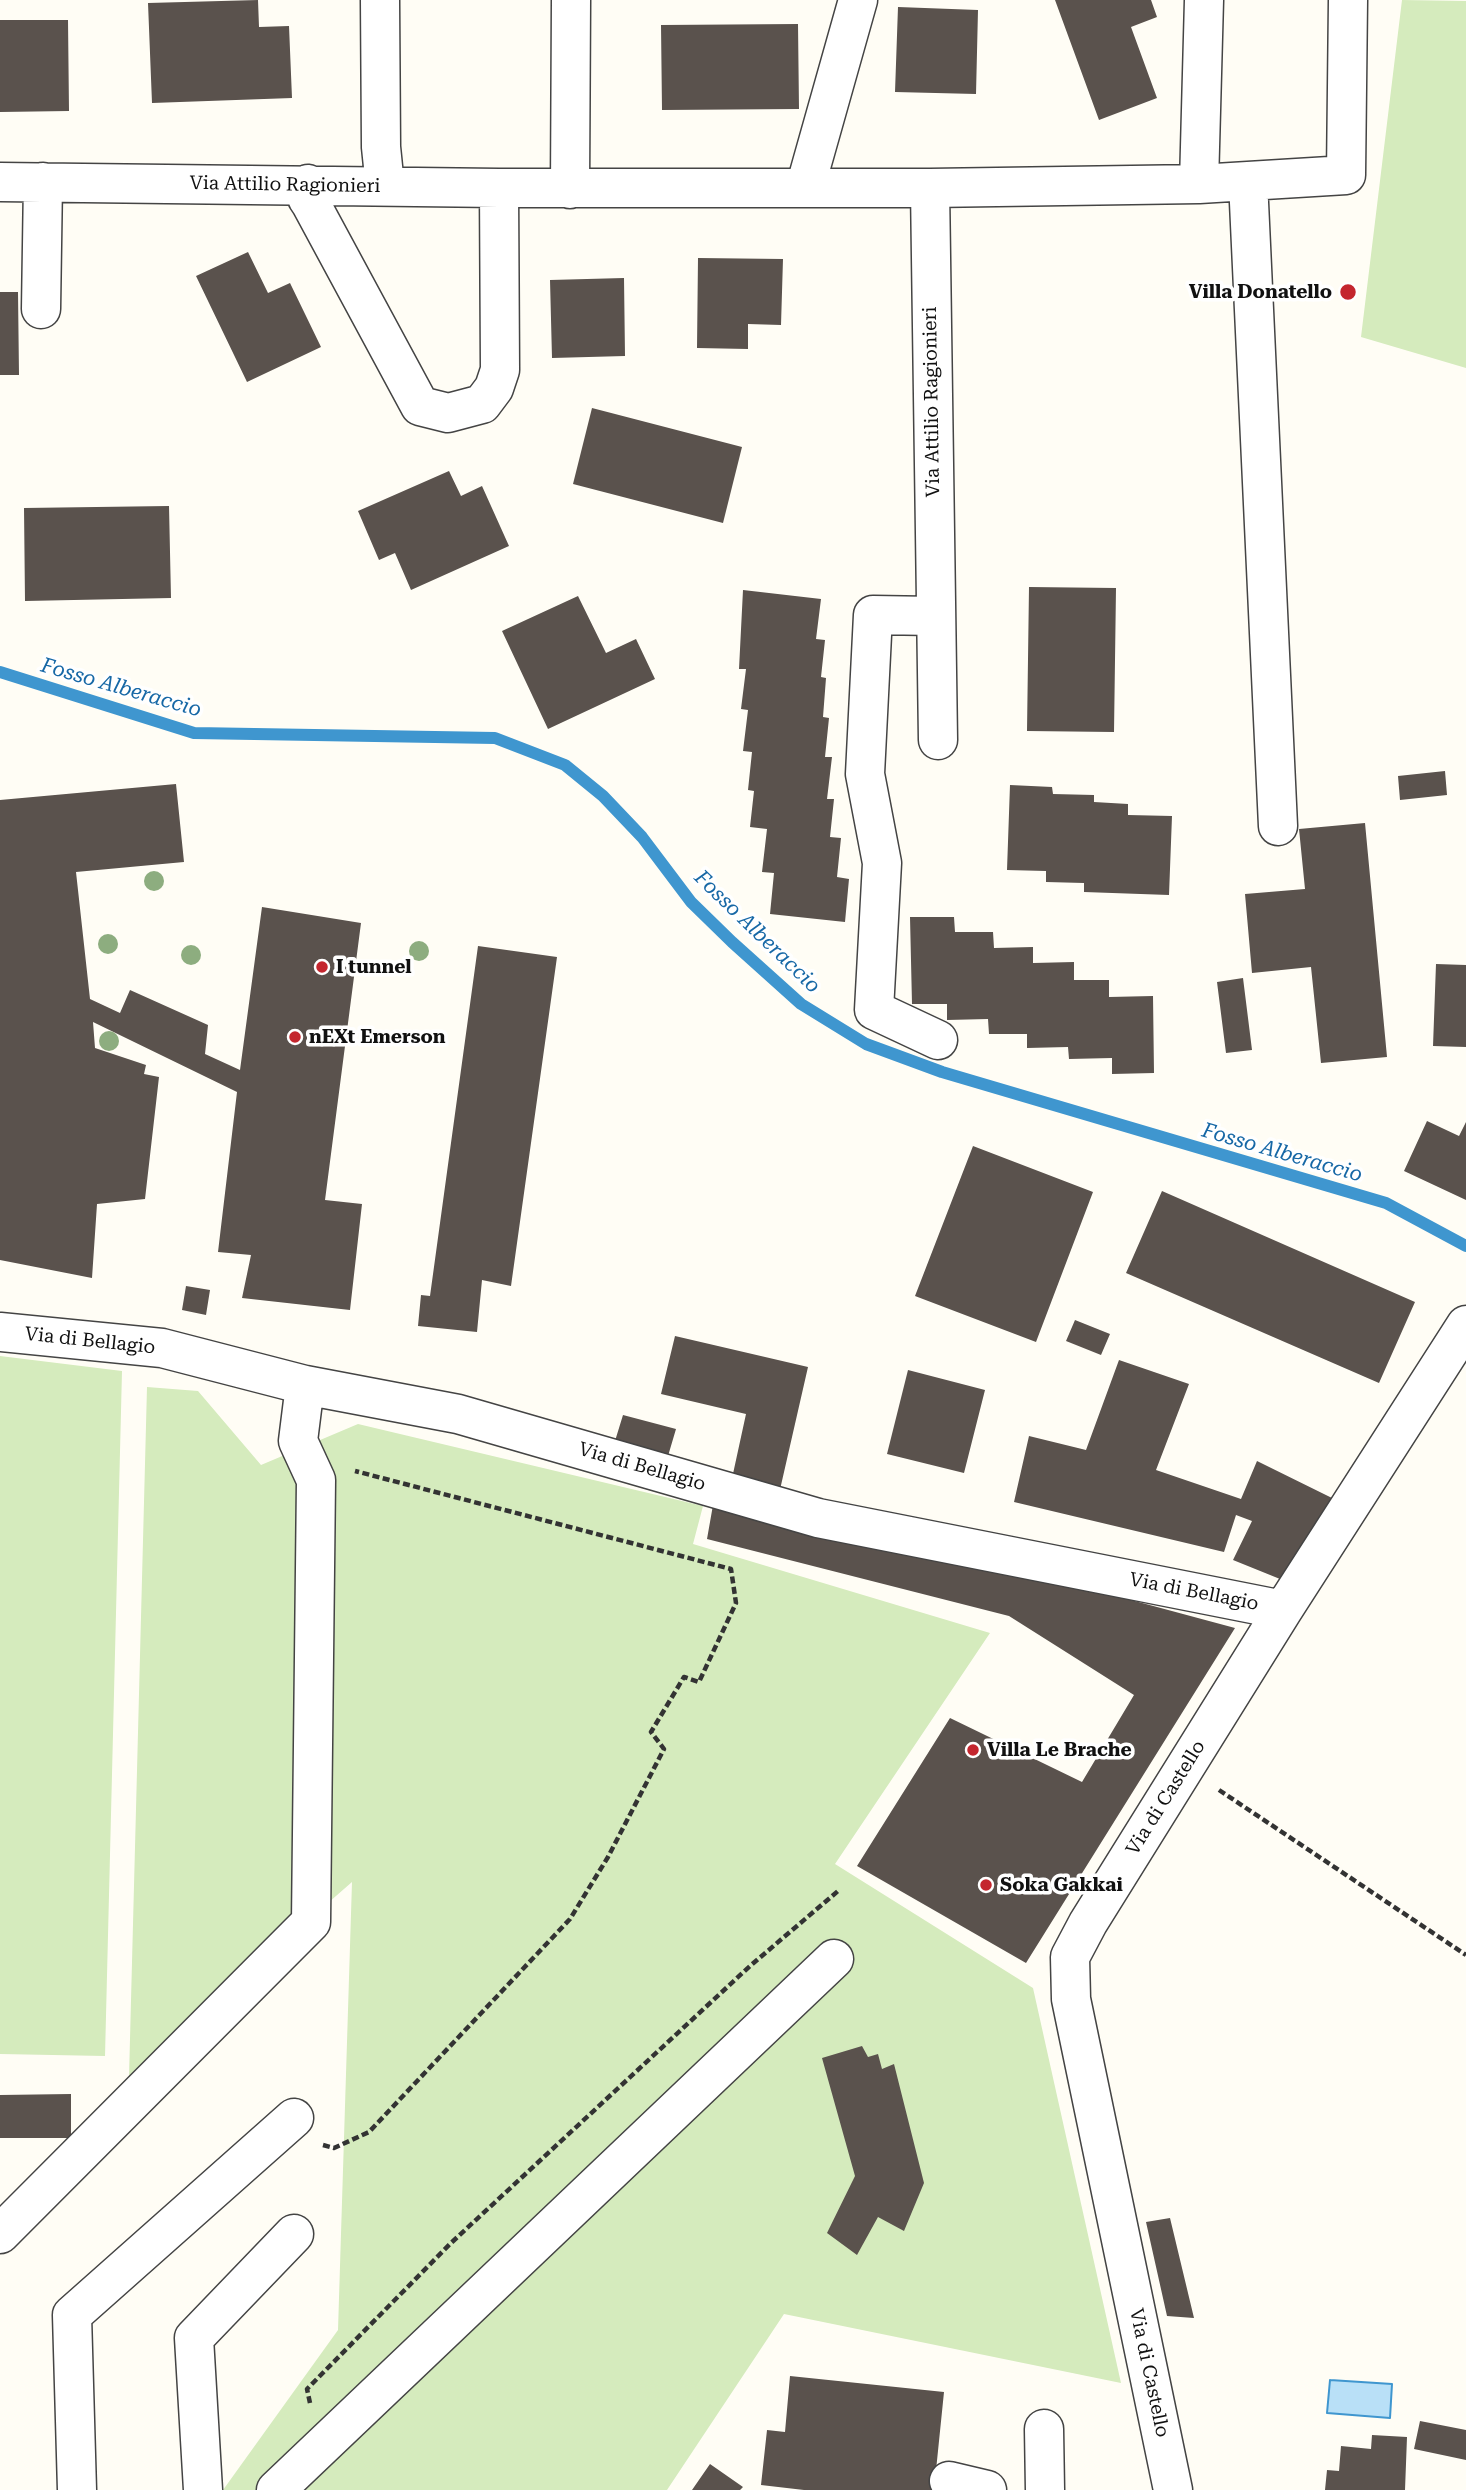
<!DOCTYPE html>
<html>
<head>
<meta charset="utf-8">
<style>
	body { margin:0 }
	canvas { display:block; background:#fffdf5 }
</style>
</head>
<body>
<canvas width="1466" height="2490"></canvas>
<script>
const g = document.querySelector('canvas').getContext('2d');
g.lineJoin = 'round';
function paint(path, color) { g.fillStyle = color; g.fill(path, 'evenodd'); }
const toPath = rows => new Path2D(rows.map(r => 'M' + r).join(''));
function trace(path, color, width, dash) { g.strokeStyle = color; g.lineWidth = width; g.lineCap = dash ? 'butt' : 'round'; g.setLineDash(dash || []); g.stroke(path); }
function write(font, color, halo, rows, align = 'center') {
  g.font = font + ' "Roboto Serif",serif'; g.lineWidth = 7; g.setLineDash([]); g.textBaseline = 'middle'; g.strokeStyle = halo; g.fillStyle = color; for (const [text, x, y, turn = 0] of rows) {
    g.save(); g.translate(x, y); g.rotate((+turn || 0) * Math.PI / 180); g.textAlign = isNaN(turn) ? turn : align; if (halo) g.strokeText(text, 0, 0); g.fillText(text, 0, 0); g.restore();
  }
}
paint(toPath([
	[1402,0,1466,1,1466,368,1361,337],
	[0,1356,122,1371,105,2056,0,2054],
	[147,1387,198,1391,261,1465,358,1424,703,1506,693,1544,990,1633,835,1864,1033,1988,1121,2383,784,2314,667,2490,223,2490,338,2330,352,1882,129,2077]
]), '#d5ebbd');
const water = toPath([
	[1330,2380,1392,2384,1390,2418,1327,2413,1330,2380]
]);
paint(water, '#b9e0f7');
trace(water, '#3f96cf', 2);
trace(toPath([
	[0,672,194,733,495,738,565,765,603,796,642,837,691,902,732,942,801,1004,866,1044,942,1072,1386,1203,1466,1246]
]), '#3f96cf', 12);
paint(toPath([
	[258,0,259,27,289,26,292,98,152,103,148,3],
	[1055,0,1151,0,1157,17,1131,27,1157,98,1099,120],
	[898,7,978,10,976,94,895,92],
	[0,20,68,20,69,111,0,112],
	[798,24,799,109,662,110,661,25],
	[248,252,268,293,290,283,321,347,247,382,196,276],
	[698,258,783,259,781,325,748,324,748,349,697,348],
	[624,278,625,356,552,358,550,280],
	[0,292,18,292,19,375,0,375],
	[592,408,742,447,723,523,573,484],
	[449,471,461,496,482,486,509,546,411,590,395,553,379,560,358,511],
	[169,506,171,598,25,601,24,508],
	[1029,587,1116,588,1114,732,1027,731],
	[743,590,821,599,816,639,825,640,821,677,826,678,823,717,829,718,825,757,832,757,827,799,834,799,830,837,841,838,837,877,849,879,845,922,770,914,774,873,762,872,767,829,750,827,754,791,748,790,752,752,743,751,748,710,741,709,746,669,739,669],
	[578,596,606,653,636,639,655,679,548,729,502,631],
	[1445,771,1447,795,1400,800,1398,776],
	[176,784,184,862,76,872,90,999,120,1013,130,990,208,1025,205,1054,240,1070,262,907,361,923,325,1200,362,1204,350,1310,242,1298,251,1255,218,1252,237,1092,93,1022,95,1048,146,1065,144,1074,159,1077,145,1199,97,1204,92,1278,0,1260,0,800],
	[1010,785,1052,787,1053,794,1094,795,1094,802,1128,804,1128,815,1172,816,1169,895,1084,892,1084,883,1046,882,1046,871,1007,870],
	[1365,823,1387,1057,1321,1063,1311,967,1252,973,1245,894,1305,889,1299,829],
	[910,917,954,917,955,932,993,932,994,948,1033,947,1033,963,1074,962,1074,980,1109,980,1109,997,1153,996,1154,1073,1112,1074,1112,1058,1069,1059,1068,1047,1027,1048,1027,1034,989,1034,988,1019,947,1020,947,1004,912,1004],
	[478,946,557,957,511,1286,482,1280,477,1332,418,1326,421,1295,430,1296],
	[1436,964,1466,965,1466,1047,1433,1046],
	[1243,978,1252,1050,1226,1053,1217,982],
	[1427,1121,1459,1136,1466,1122,1466,1200,1404,1171],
	[973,1146,1093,1192,1036,1342,915,1296],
	[1162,1191,1415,1302,1379,1383,1126,1273],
	[186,1286,210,1290,206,1315,182,1310],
	[1075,1320,1110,1334,1101,1355,1066,1341],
	[675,1336,808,1367,779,1494,731,1483,746,1414,661,1394],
	[1119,1360,1189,1384,1156,1470,1241,1499,1257,1461,1332,1498,1280,1579,1233,1560,1252,1521,1236,1515,1224,1552,1014,1502,1029,1436,1086,1450],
	[908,1370,985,1390,964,1473,887,1454],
	[623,1415,676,1429,668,1456,615,1441],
	[713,1505,1027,1572,1235,1628,1026,1963,857,1866,950,1718,1082,1782,1134,1695,1009,1616,707,1539],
	[862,2046,868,2057,878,2054,882,2069,894,2064,924,2183,904,2231,878,2217,857,2255,827,2233,855,2176,822,2058],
	[71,2094,71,2138,0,2138,0,2095],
	[1170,2218,1194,2318,1167,2316,1146,2222],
	[790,2376,944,2392,934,2490,804,2490,761,2485,767,2430,785,2432],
	[1420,2421,1466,2430,1466,2460,1414,2449],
	[1372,2435,1407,2437,1405,2490,1325,2490,1327,2470,1339,2471,1341,2446,1371,2449],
	[710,2464,743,2487,740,2490,692,2490]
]), '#5a524d');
const minor = toPath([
	[380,0,381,147,385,186],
	[1248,181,1278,826],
	[0,182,499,188,930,188,1199,184,1346,175,1348,0],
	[308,184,307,198,311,204,420,406,448,413,482,404,494,388,500,370,499,188],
	[1199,184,1204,0],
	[805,188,858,0],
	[930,188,938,740],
	[570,189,571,0],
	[41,309,43,182],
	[935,616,873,615,865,774,882,863,874,1010,938,1040],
	[0,1332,162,1348,305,1385,458,1414,818,1518,1283,1610],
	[0,2234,311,1922,316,1480,298,1441,305,1385],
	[1044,2429,1045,2490],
	[949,2481,987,2490],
	[77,2490,72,2315,294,2118],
	[203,2490,194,2338,294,2234],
	[276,2490,834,1959],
	[1173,2490,1071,1999,1070,1957,1088,1923,1283,1610,1466,1325]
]);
trace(minor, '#444', 41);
trace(toPath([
	[1219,1790,1466,1955],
	[323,2145,334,2148,369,2132,570,1919,608,1857,664,1749,651,1732,684,1677,699,1682,736,1603,731,1569,355,1471],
	[310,2403,307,2389,451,2243,750,1966,838,1891]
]), '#333', 4.5, [7, 3.5]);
trace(minor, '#fff', 38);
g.fillStyle = '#8dad7f';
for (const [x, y] of [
	[154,881],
	[108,944],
	[419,951],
	[191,955],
	[109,1041]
]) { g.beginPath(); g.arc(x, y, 10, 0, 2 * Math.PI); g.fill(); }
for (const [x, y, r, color] of [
	[1348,292,9,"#c4262e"],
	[322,967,7,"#c4262e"],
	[295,1037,7,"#c4262e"],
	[973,1750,7,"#c4262e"],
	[986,1885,7,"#c4262e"]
]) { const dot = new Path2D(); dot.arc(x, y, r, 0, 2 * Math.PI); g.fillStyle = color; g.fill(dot); trace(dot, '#fff', 2.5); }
write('19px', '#111', '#fff', [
	["Via Attilio Ragionieri",285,185,1],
	["Via Attilio Ragionieri",932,402,-91],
	["Via di Bellagio",90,1341,6],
	["Via di Bellagio",642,1467,16],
	["Via di Bellagio",1194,1592,11],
	["Via di Castello",1166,1798,-58],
	["Via di Castello",1149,2373,78]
]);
write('bold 19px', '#111', '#fff', [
	["Villa Donatello",1332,292,"right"],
	["I tunnel",336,967],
	["nEXt Emerson",309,1037],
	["Villa Le Brache",987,1750],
	["Soka Gakkai",1000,1885]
], 'left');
write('italic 21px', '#1768a6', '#fff', [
	["Fosso Alberaccio",121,688,16],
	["Fosso Alberaccio",757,932,44],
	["Fosso Alberaccio",1282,1153,16]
]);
</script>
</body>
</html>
